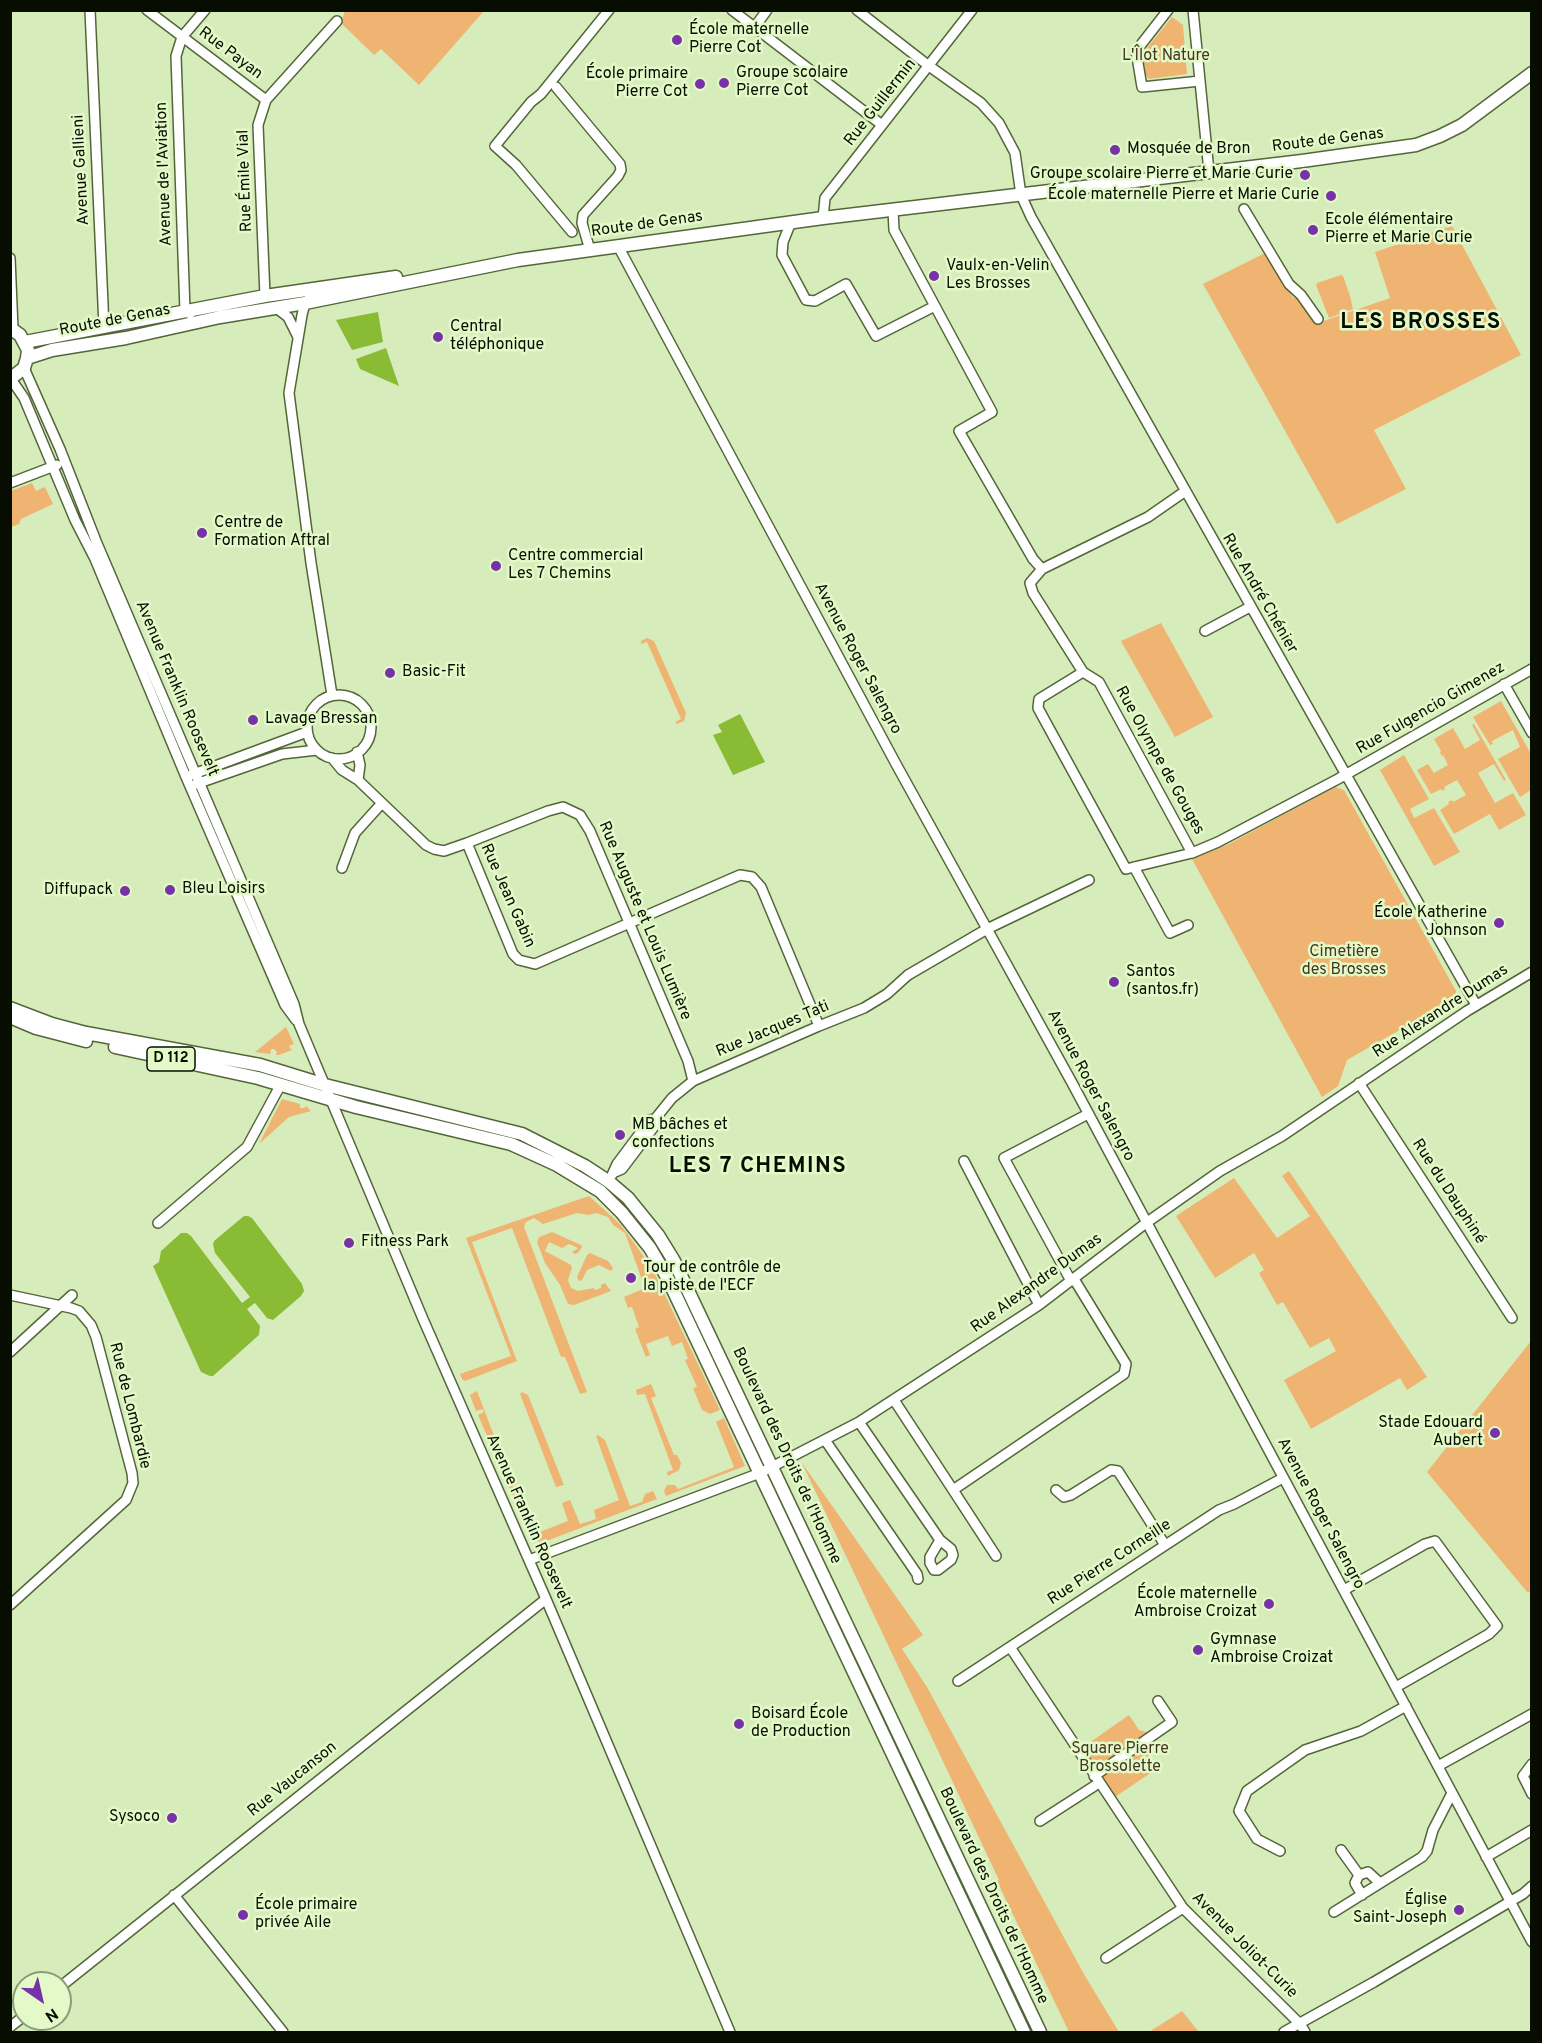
<!DOCTYPE html>
<html>
<head>
<meta charset="utf-8">
<style>
	body { margin:0 }
	#map { position:relative; width:1542px; height:2043px; overflow:hidden; background:#d6edbb; font-family:Overpass,sans-serif }
	canvas { display:block }
	.frame { position:absolute; inset:0; border:12px solid #070e01; pointer-events:none }
	.north { position:absolute; left:12px; top:1971px; width:60px; height:60px; box-sizing:border-box; background:#e3fac8; border:2px solid #8b9c78; border-radius:50%; rotate:146deg; font-size:16px; font-weight:700; line-height:24px; text-align:center; color:#070e01 }
	.north::after { content:''; display:block; margin:auto; width:21px; height:27px; background:#7632a6; clip-path:polygon(50% 0,100% 100%,50% 72%,0 100%) }
</style>
</head>
<body>
<div id="map">
<canvas width="1542" height="2043"></canvas>
<div class="frame"></div>
<div class="north">N</div>
</div>
<script>
const g = document.querySelector('canvas').getContext('2d');
g.lineJoin = 'round';
function paint(path, color) { g.fillStyle = color; g.fill(path, 'evenodd'); }
const toPath = rows => new Path2D(rows.map(r => 'M' + r).join(''));
function trace(path, color, width, dash) { g.strokeStyle = color; g.lineWidth = width; g.lineCap = dash ? 'butt' : 'round'; g.setLineDash(dash || []); g.stroke(path); }
function write(font, color, halo, rows, align = 'center') {
  g.font = font + ' Overpass,sans-serif'; g.lineWidth = 5; g.setLineDash([]); g.textBaseline = 'middle'; g.strokeStyle = halo; g.fillStyle = color; for (const [text, x, y, turn = 0] of rows) {
    g.save(); g.translate(x, y); g.rotate((+turn || 0) * Math.PI / 180); g.textAlign = isNaN(turn) ? turn : align; if (halo) g.strokeText(text, 0, 0); g.fillText(text, 0, 0); g.restore();
  }
}
paint(toPath([
	[345,11,345,10,484,11,419,85,381,49,374,55,341,23],
	[1172,17,1183,25,1187,74,1149,79,1145,74,1143,53],
	[1452,226,1521,355,1374,430,1406,489,1337,524,1203,284,1267,252,1293,298,1299,296,1315,324,1390,298,1375,252],
	[1341,275,1343,276,1348,290,1347,291,1349,292,1353,309,1329,318,1316,285,1317,283],
	[32,483,36,491,45,487,53,504,21,519,19,524,11,527,11,491],
	[1161,623,1213,717,1175,737,1121,641],
	[647,638,654,641,686,713,684,721,677,724,675,722,681,719,647,642,641,644,641,641],
	[1501,701,1531,754,1531,790,1520,797,1498,759,1520,747,1513,730,1492,741,1493,744,1490,745,1473,717],
	[1474,724,1506,780,1504,781,1494,764,1478,773,1495,803,1513,793,1526,815,1499,830,1490,814,1454,834,1440,810,1449,804,1448,802,1452,800,1453,802,1466,795,1457,780,1444,787,1445,789,1442,791,1441,789,1431,794,1417,770,1428,764,1434,773,1448,765,1443,755,1442,756,1440,753,1441,751,1434,739,1453,728,1465,749,1480,740,1472,725],
	[1404,755,1429,799,1410,809,1414,818,1434,808,1460,852,1434,866,1380,770],
	[1335,787,1344,790,1456,991,1456,998,1347,1060,1338,1086,1322,1097,1192,859,1229,844],
	[286,1027,294,1044,289,1046,292,1050,279,1055,276,1055,277,1052,274,1049,271,1049,270,1054,255,1052],
	[282,1099,300,1104,300,1108,304,1108,306,1106,311,1111,289,1117,259,1144],
	[1289,1171,1427,1377,1407,1390,1400,1378,1311,1429,1284,1380,1336,1351,1329,1338,1310,1348,1283,1302,1277,1305,1259,1273,1264,1270,1254,1253,1215,1278,1176,1216,1234,1178,1277,1238,1310,1216,1282,1176],
	[589,1196,621,1225,652,1268,720,1410,710,1414,702,1410,693,1388,697,1387,685,1360,688,1359,682,1342,672,1346,668,1336,654,1341,646,1344,650,1355,646,1357,635,1329,639,1327,632,1307,628,1308,624,1297,645,1288,625,1233,613,1225,608,1217,596,1213,589,1215,577,1213,543,1224,534,1218,526,1222,524,1227,587,1392,580,1394,565,1357,561,1357,512,1228,472,1242,517,1361,465,1381,462,1379,460,1374,511,1356,466,1238],
	[552,1232,581,1245,582,1247,578,1253,575,1254,572,1252,578,1248,569,1244,562,1248,549,1242,545,1251,571,1265,572,1268,568,1280,571,1288,578,1291,594,1288,595,1290,601,1288,601,1285,605,1283,611,1291,574,1305,568,1304,560,1285,545,1263,537,1242,539,1237],
	[590,1253,608,1261,613,1268,611,1271,599,1265,587,1270,582,1280,579,1281,577,1277,587,1255],
	[1531,1341,1532,1589,1528,1593,1427,1472],
	[651,1384,656,1396,651,1398,674,1455,677,1455,681,1463,679,1470,668,1476,667,1472,673,1470,645,1394,637,1395,636,1390],
	[477,1391,532,1535,568,1521,562,1503,570,1500,580,1524,596,1519,594,1510,619,1500,596,1436,598,1435,605,1440,630,1506,642,1502,645,1494,653,1491,657,1499,541,1543,531,1538,478,1415,484,1412,483,1409,476,1411,470,1395],
	[522,1392,528,1395,564,1485,556,1487,520,1394],
	[724,1418,745,1466,666,1496,664,1491,667,1485,675,1485,678,1489,734,1467,716,1422],
	[802,1463,923,1635,902,1649,927,1687,1085,1976,1119,2032,1069,2032,997,1881,999,1880],
	[1129,1715,1139,1730,1150,1733,1138,1740,1158,1768,1115,1797,1082,1748],
	[1182,2011,1199,2032,1149,2032]
]), '#efb372');
paint(toPath([
	[378,312,383,342,352,350,336,320],
	[386,348,399,386,360,369,356,359],
	[740,714,765,762,733,775,713,735,722,732,718,725],
	[244,1216,248,1216,252,1218,302,1284,304,1291,301,1296,273,1320,267,1318,255,1303,247,1309,260,1326,259,1335,213,1376,210,1376,201,1372,153,1266,159,1262,161,1251,181,1233,187,1233,191,1236,242,1303,250,1297,215,1253,213,1244,214,1241]
]), '#8abb35');
const minor = toPath([
	[90,10,104,327],
	[147,10,266,100],
	[732,10,882,125],
	[857,10,929,66,981,103,999,123,1015,153,1021,195,1031,217,1476,1005],
	[1168,10,1136,51,1142,87,1200,81],
	[1193,10,1209,172],
	[754,28,767,10],
	[556,87,620,164,621,170,618,176,583,215,582,223,590,250],
	[1244,209,1289,284,1301,295,1318,319],
	[893,210,894,230,992,412,959,431,1033,559,1042,569,1148,517,1184,492],
	[823,218,825,198,972,10],
	[791,222,783,242,782,255,806,300,815,301,846,284,876,336,935,306],
	[572,232,516,165,495,146,531,102,541,94,609,10],
	[618,246,896,764,1071,1081,1532,1942],
	[10,258,13,329],
	[265,296,258,125,266,100,337,21],
	[309,299,305,303,302,315,289,393,311,563,332,695],
	[275,307,288,317,298,337],
	[190,314,185,311,176,56,182,37,205,10],
	[24,368,60,449,96,541,294,1004,299,1024,423,1319,546,1599,730,2032],
	[11,379,24,398,75,520,95,559,186,777,285,1005,296,1020],
	[10,483,57,465],
	[1042,569,1030,583,1033,593,1083,672,1099,682,1192,853],
	[1205,631,1250,607],
	[1083,672,1039,699,1038,708,1126,869,1192,853,1218,842,1338,779,1532,669],
	[1504,684,1532,733],
	'307 727a32 32 0 1 1 64 0a32 32 0 1 1-64 0Z',
	[357,752,360,765,358,780],
	[332,758,342,770,358,780,426,845,434,849,444,851,467,843,548,811,563,807,580,815,590,831,688,1061,693,1081],
	[191,775,307,732],
	[196,784,282,754,317,750],
	[467,843,513,954,519,960,535,964,740,875,752,877,761,887,819,1026],
	[1134,867,1170,933,1188,925],
	[342,868,355,833,382,803],
	[1359,1083,1512,1318],
	[964,1161,1039,1305],
	[615,1172,622,1169,656,1124,655,1119,672,1098,693,1081,819,1026,864,1008,887,994,908,975,987,929,1089,880],
	[612,1175,617,1164,650,1120,655,1119],
	[158,1223,247,1147,280,1086],
	[1071,1281,1004,1158,1088,1114],
	[10,1295,71,1308,79,1311,91,1325,96,1337,132,1473,133,1483,126,1500,10,1605],
	[10,1352,72,1295],
	[894,1400,953,1490,1124,1374,1126,1364,1074,1279],
	[859,1422,940,1540,951,1549,953,1555,951,1560,938,1570,934,1570,930,1563,930,1557,940,1540],
	[825,1440,917,1574,918,1579],
	[953,1490,996,1556],
	[1056,1490,1064,1497,1071,1495,1111,1470,1118,1471,1165,1545],
	[529,1560,760,1473,859,1422,1039,1305,1146,1223,1220,1171,1282,1136,1467,1011,1532,972],
	[1344,1590,1425,1544,1435,1541,1497,1626,1489,1634,1396,1687],
	[1010,1647,1183,1908,1300,2024,1305,2032],
	[958,1681,1219,1510,1234,1504,1283,1478],
	[1532,1764,1523,1776,1532,1794],
	[1438,1766,1532,1714],
	[1094,1776,1172,1722,1158,1701],
	[1040,1821,1099,1783],
	[1341,1850,1359,1875],
	[1280,1851,1257,1839,1239,1811,1247,1791,1305,1750,1361,1731,1406,1706],
	[1486,1857,1532,1830],
	[174,1895,283,2032],
	[1362,1895,1355,1883,1359,1875,1368,1872,1380,1883],
	[1334,1912,1422,1857,1427,1851,1433,1830,1452,1793],
	[1106,1958,1183,1908],
	[60,1987,546,1599],
	[10,2027,24,2016],
	[1284,2032,1374,1982,1523,1894,1532,1886]
]);
const major = toPath([
	[10,328,20,335,28,350,27,358,24,368,10,379],
	[25,342,265,296,396,277],
	[27,358,52,350,126,338,220,317,305,303,518,260,823,218,1302,161,1416,145,1440,136,1462,125,1532,73],
	[10,1008,52,1024,86,1033,260,1065,325,1085,522,1134,585,1166,608,1181,628,1198,658,1235,674,1261,1040,2032],
	[10,1017,36,1028,86,1041],
	[115,1047,258,1078,356,1107,511,1144,557,1165,600,1191,622,1213,650,1248,667,1277,1024,2032]
]);
trace(minor, '#536639', 12);
trace(major, '#536639', 15);
trace(minor, '#fff', 9);
trace(major, '#fff', 12);
for (const [x, y, r, color] of [
	[677,40,6,"#7632a6"],
	[724,83,6,"#7632a6"],
	[700,84,6,"#7632a6"],
	[1115,150,6,"#7632a6"],
	[1305,175,6,"#7632a6"],
	[1331,196,6,"#7632a6"],
	[1313,230,6,"#7632a6"],
	[934,276,6,"#7632a6"],
	[438,337,6,"#7632a6"],
	[202,533,6,"#7632a6"],
	[496,566,6,"#7632a6"],
	[390,673,6,"#7632a6"],
	[253,720,6,"#7632a6"],
	[170,890,6,"#7632a6"],
	[125,891,6,"#7632a6"],
	[1499,923,6,"#7632a6"],
	[1114,982,6,"#7632a6"],
	[620,1135,6,"#7632a6"],
	[349,1243,6,"#7632a6"],
	[631,1278,6,"#7632a6"],
	[1495,1433,6,"#7632a6"],
	[1269,1604,6,"#7632a6"],
	[1198,1650,6,"#7632a6"],
	[739,1724,6,"#7632a6"],
	[172,1818,6,"#7632a6"],
	[1459,1910,6,"#7632a6"],
	[243,1915,6,"#7632a6"]
]) { const dot = new Path2D(); dot.arc(x, y, r, 0, 2 * Math.PI); g.fillStyle = color; g.fill(dot); trace(dot, '#e3fac8', 2); }
for (const [x, y, w] of [
	[171,1059,48]
]) { const box = new Path2D(); box.roundRect(x - w / 2, y - 12, w, 24, 4.5); g.fillStyle = '#e3fac8'; g.fill(box); trace(box, '#070e01', 1.5); }
write('bold 15px', '#070e01', null, [
	["D 112",171,1059]
]);
write('16px', '#070e01', '#e3fac8', [
	["École maternelle",689,31],
	["Pierre Cot",689,49],
	["Groupe scolaire",736,74],
	["Pierre Cot",736,92],
	["École primaire",688,75,"right"],
	["Pierre Cot",688,93,"right"],
	["Mosquée de Bron",1127,150],
	["Groupe scolaire Pierre et Marie Curie",1293,175,"right"],
	["École maternelle Pierre et Marie Curie",1319,196,"right"],
	["Ecole élémentaire",1325,221],
	["Pierre et Marie Curie",1325,239],
	["Vaulx-en-Velin",946,267],
	["Les Brosses",946,285],
	["Central",450,328],
	["téléphonique",450,346],
	["Centre de",214,524],
	["Formation Aftral",214,542],
	["Centre commercial",508,557],
	["Les 7 Chemins",508,575],
	["Basic-Fit",402,673],
	["Lavage Bressan",265,720],
	["Bleu Loisirs",182,890],
	["Diffupack",113,891,"right"],
	["École Katherine",1487,914,"right"],
	["Johnson",1487,932,"right"],
	["Santos",1126,973],
	["(santos.fr)",1126,991],
	["MB bâches et",632,1126],
	["confections",632,1144],
	["Fitness Park",361,1243],
	["Tour de contrôle de",643,1269],
	["la piste de l'ECF",643,1287],
	["Stade Edouard",1483,1424,"right"],
	["Aubert",1483,1442,"right"],
	["École maternelle",1257,1595,"right"],
	["Ambroise Croizat",1257,1613,"right"],
	["Gymnase",1210,1641],
	["Ambroise Croizat",1210,1659],
	["Boisard École",751,1715],
	["de Production",751,1733],
	["Sysoco",160,1818,"right"],
	["Église",1447,1901,"right"],
	["Saint-Joseph",1447,1919,"right"],
	["École primaire",255,1906],
	["privée Aile",255,1924]
], 'left');
write('16px', '#070e01', '#e3fac8', [
	["Rue Payan",230,54,37],
	["Rue Guillermin",881,103,-52],
	["Route de Genas",1328,141,-7],
	["Avenue Gallieni",82,170,-93],
	["Avenue de l'Aviation",165,174,-92],
	["Rue Émile Vial",246,181,-92],
	["Route de Genas",647,225,-8],
	["Route de Genas",115,321,-11],
	["Rue André Chénier",1259,594,60],
	["Avenue Roger Salengro",857,659,62],
	["Avenue Franklin Roosevelt",176,689,67],
	["Rue Fulgencio Gimenez",1431,709,-30],
	["Rue Olympe de Gouges",1159,761,61],
	["Rue Jean Gabin",507,896,66],
	["Rue Auguste et Louis Lumière",644,921,67],
	["Rue Alexandre Dumas",1441,1012,-33],
	["Rue Jacques Tati",773,1030,-23],
	["Avenue Roger Salengro",1090,1086,62],
	["Rue du Dauphiné",1448,1192,57],
	["Rue Alexandre Dumas",1037,1284,-36],
	["Rue de Lombardie",129,1406,76],
	["Boulevard des Droits de l'Homme",786,1456,65],
	["Avenue Roger Salengro",1320,1514,62],
	["Avenue Franklin Roosevelt",528,1522,66],
	["Rue Pierre Corneille",1110,1563,-33],
	["Rue Vaucanson",293,1780,-39],
	["Boulevard des Droits de l'Homme",993,1896,65],
	["Avenue Joliot-Curie",1244,1946,45]
]);
write('16px', '#463522', '#e3fac8', [
	["L'Îlot Nature",1166,57],
	["Cimetière",1344,953],
	["des Brosses",1344,971],
	["Square Pierre",1120,1750],
	["Brossolette",1120,1768]
]);
g.letterSpacing = '1.5px';
write('bold 22px', '#070e01', '#e3fac8', [
	["LES BROSSES",1421,324],
	["LES 7 CHEMINS",758,1168]
]);
g.letterSpacing = '0px';
</script>
</body>
</html>
